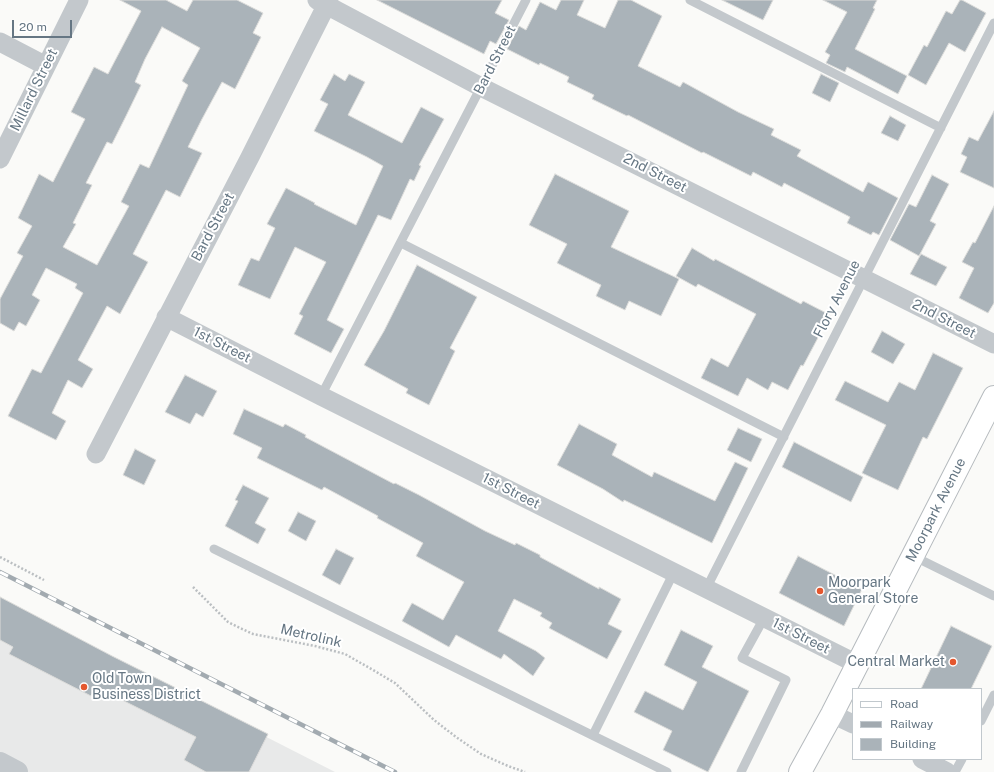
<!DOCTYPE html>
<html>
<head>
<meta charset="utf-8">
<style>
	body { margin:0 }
	#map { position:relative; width:994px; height:772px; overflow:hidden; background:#fafaf8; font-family:"Public Sans",sans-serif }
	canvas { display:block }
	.legend { position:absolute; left:852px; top:688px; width:130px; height:72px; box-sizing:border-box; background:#fff; border:1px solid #c1c8cd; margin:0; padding:5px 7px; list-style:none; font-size:12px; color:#657683 }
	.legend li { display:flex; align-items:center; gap:8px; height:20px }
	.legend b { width:20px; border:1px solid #c1c8cd }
	.scale { position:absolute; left:12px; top:20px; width:60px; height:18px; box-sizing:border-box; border:2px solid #657683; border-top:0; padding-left:5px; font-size:12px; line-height:14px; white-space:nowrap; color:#657683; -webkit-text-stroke:3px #fff; paint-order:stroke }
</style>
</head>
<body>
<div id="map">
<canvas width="994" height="772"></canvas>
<ul class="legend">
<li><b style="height:5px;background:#fff"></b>Road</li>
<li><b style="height:5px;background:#a2aab0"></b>Railway</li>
<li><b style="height:11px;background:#aab3b9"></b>Building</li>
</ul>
<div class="scale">20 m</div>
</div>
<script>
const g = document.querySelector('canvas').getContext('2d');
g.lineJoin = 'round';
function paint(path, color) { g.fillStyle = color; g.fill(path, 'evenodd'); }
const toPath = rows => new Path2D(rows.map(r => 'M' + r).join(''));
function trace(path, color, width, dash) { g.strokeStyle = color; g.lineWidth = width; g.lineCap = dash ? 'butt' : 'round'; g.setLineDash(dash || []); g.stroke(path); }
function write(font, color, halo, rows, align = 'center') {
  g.font = font + ' "Public Sans",sans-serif'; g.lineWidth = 4; g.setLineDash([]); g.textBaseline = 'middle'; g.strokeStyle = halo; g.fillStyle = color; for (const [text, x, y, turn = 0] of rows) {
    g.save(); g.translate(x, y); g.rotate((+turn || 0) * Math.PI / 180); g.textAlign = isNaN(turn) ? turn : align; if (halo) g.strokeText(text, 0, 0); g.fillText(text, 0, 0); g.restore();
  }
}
paint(toPath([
	[0,601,335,772,0,772]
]), '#e8e9e9');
const building = toPath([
	[120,0,166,0,187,11,193,0,237,0,263,13,253,33,261,37,235,89,222,82,202,119,188,147,202,153,180,197,166,190,133,254,148,262,120,314,107,306,78,360,93,369,82,388,68,380,52,413,66,421,56,440,8,416,32,369,41,373,83,293,75,288,77,284,46,268,32,295,40,300,26,326,19,322,14,331,0,323,0,299,23,256,17,253,32,226,18,218,30,193,39,174,53,182,85,119,71,112,94,67,108,74,141,11,120,0],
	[162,27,200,48,182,81,188,85,149,168,140,164,121,202,129,206,97,265,63,247,76,224,73,223,92,185,86,183,107,142,112,144,126,116,141,85,135,82,145,59,162,27],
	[377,0,502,0,495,13,509,20,496,44,490,41,484,54,377,0],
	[561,0,584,0,577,15,605,28,618,0,631,0,662,16,638,66,680,87,683,82,738,112,774,129,771,135,801,150,797,156,863,192,868,182,898,198,879,235,873,232,871,235,847,223,850,217,784,183,782,187,753,172,751,176,703,152,702,153,628,115,627,116,592,99,594,95,567,82,569,77,540,63,539,65,507,49,519,26,526,30,540,2,556,10,561,0],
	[722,0,773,0,763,20,722,0],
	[823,0,877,0,873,8,875,9,855,49,907,76,898,94,847,67,845,72,826,63,830,55,825,52,847,12,823,0],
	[960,0,962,0,986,13,965,52,949,43,926,85,908,75,924,45,927,47,946,11,952,14,960,0],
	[334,74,345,81,349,74,365,82,348,115,402,143,421,107,444,119,419,165,421,166,414,181,410,179,391,220,378,215,327,320,344,329,331,353,294,334,303,316,299,314,326,262,295,247,270,299,238,285,251,258,259,261,275,228,267,224,286,188,315,203,314,204,356,225,383,166,367,157,314,131,328,104,320,100,334,74],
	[821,74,839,83,830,102,812,93,821,74],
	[994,111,994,188,960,172,967,157,961,154,969,137,978,141,994,111],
	[890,116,906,125,898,141,881,133,890,116],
	[555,174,629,211,611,247,679,279,661,316,629,301,625,310,596,296,601,285,557,263,567,244,529,225,555,174],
	[932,175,949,184,930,221,936,224,919,256,890,240,909,204,916,207,932,175],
	[994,206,994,303,988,313,959,298,974,268,962,262,973,242,975,243,994,206],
	[692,248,714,261,715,259,801,304,803,301,830,315,803,366,801,365,788,390,772,382,768,390,747,378,738,396,701,378,711,358,728,367,756,314,698,284,696,287,676,276,692,248],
	[921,254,947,267,936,286,910,274,921,254],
	[417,265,477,297,450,348,455,351,429,405,406,393,408,389,364,365,384,331,417,265],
	[882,331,905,344,893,364,871,352,882,331],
	[933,353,963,368,927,439,923,437,898,490,862,473,886,425,835,400,845,381,888,402,899,382,915,390,933,353],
	[185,375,217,391,203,417,196,413,190,424,165,412,185,375],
	[244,409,283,427,285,424,306,435,305,437,394,484,395,483,419,495,485,531,515,545,516,543,540,555,540,557,599,589,599,587,621,599,608,624,622,631,607,659,549,628,552,623,540,616,542,613,514,599,498,631,536,651,545,658,533,676,504,654,501,659,456,635,449,647,402,621,412,603,443,620,464,582,416,556,423,543,377,518,378,516,324,487,322,490,257,458,262,448,233,434,244,409],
	[579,424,617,444,612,455,652,477,654,472,715,501,735,462,748,468,712,543,624,500,623,502,603,489,557,465,579,424],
	[738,428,762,439,751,462,727,450,738,428],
	[794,442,863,477,851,502,782,467,794,442],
	[135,449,156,460,144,485,123,475,135,449],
	[243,485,269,498,255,523,266,529,258,544,225,526,238,501,235,500,243,485],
	[298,512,316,521,306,541,288,531,298,512],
	[336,549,354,558,340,585,322,575,336,549],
	[798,556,862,589,844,626,779,593,798,556],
	[0,597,112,656,268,734,249,772,206,772,184,760,196,737,96,687,91,696,9,654,13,647,0,640,0,597],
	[951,626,992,646,971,689,921,689,951,626],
	[681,630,713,646,702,667,749,691,708,772,663,750,672,731,634,712,645,691,683,710,697,682,664,665,681,630]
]);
paint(building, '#aab3b9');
trace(building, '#dcdcda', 1);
const primary = toPath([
	[800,772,832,714,994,397]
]);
trace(primary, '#b5babe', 24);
trace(toPath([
	[0,557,44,580],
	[193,587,228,622,240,628,253,634,315,646,345,654,373,670,395,683,434,720,456,737,481,754,508,766,525,772]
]), '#bbbfc2', 2.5, [2, 2]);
trace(toPath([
	[690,0,941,128],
	[401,243,784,437],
	[321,396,526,0],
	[214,549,667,772],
	[913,556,994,596],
	[706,589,994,23],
	[981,721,994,695],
	[593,735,674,572],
	[741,772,786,680,742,658,764,618],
	[955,772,962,759]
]), '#c3c8cc', 9);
trace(toPath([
	[317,0,481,87,994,344],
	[0,42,46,66],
	[0,159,79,0],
	[166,317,321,396,857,664],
	[96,454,250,157,329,0],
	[832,714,853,724],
	[922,759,947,772]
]), '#c3c8cc', 19);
trace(toPath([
	[0,763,17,772]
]), '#c3c8cc', 22);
trace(primary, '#fff', 22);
const rail = toPath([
	[0,572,395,772]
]);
trace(rail, '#a2aab0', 4.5);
trace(rail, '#fff', 3, [9]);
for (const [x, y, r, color] of [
	[820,591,4,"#e4572e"],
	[953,662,4,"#e4572e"],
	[84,687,4,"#e4572e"]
]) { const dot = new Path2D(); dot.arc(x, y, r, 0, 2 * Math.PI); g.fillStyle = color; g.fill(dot); trace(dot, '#fff', 1.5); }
write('14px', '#657683', '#fff', [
	["Bard Street",495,60,-63],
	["Millard Street",34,90,-64],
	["2nd Street",655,173,27],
	["Bard Street",213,227,-62],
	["Flory Avenue",837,299,-63],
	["2nd Street",944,319,27],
	["1st Street",222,345,27],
	["1st Street",511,491,27],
	["Moorpark Avenue",936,510,-63],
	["Metrolink",311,636,13],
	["1st Street",801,636,27]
]);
write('14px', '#657683', '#fff', [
	["Moorpark",828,583],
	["General Store",828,599],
	["Central Market",945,662,"right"],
	["Old Town",92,679],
	["Business District",92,695]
], 'left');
</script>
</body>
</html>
